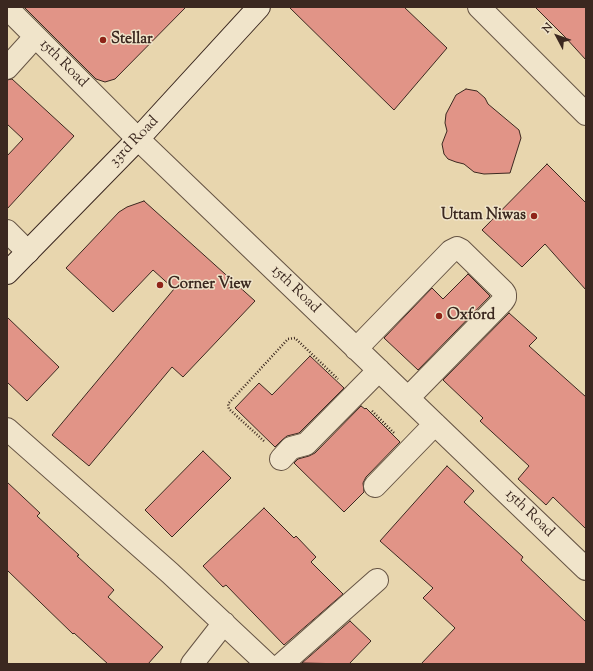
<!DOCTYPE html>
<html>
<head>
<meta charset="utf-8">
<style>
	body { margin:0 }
	#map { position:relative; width:593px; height:671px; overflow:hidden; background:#e8d6ae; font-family:"Sorts Mill Goudy",serif }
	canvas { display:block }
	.frame { position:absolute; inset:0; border:8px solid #3b2820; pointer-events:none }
	.north { position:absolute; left:537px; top:16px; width:40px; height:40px; -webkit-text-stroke:3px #f0e4ca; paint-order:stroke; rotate:311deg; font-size:11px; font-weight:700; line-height:16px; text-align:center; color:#3b2820 }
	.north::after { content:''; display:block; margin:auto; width:14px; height:18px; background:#3b2820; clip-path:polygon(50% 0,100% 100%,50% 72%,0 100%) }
</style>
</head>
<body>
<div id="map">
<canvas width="593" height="671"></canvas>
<div class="frame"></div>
<div class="north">N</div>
</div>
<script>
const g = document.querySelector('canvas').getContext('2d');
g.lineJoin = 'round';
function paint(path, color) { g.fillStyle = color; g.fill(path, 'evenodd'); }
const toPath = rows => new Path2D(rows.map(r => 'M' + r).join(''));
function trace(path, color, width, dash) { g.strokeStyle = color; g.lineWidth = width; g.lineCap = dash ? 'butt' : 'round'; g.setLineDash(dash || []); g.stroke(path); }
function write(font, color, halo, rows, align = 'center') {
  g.font = font + ' "Sorts Mill Goudy",serif'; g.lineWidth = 3; g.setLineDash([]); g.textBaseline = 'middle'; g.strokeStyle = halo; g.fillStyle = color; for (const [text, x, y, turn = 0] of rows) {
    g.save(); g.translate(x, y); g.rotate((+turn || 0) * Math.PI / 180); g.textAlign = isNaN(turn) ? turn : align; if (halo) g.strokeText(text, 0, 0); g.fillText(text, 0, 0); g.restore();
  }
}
const building = toPath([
	[24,7,186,7,115,79,105,82,96,79,24,7],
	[289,7,404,7,447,48,394,110,289,7],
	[535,7,586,7,586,60,565,37,535,7],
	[12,79,74,136,7,209,7,156,23,139,7,124,7,80,12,79],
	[466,89,477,91,485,98,488,104,519,130,521,138,510,173,484,174,474,172,464,164,456,162,448,159,444,154,442,144,447,131,445,123,446,114,456,95,466,89],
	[547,164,586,203,586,290,545,244,522,267,482,230,547,164],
	[144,201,255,301,183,377,172,367,89,466,52,435,174,289,153,270,113,312,66,268,119,212,127,207,144,201],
	[468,274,490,296,418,370,384,338,432,288,443,299,468,274],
	[509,313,537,338,529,346,586,397,586,529,553,497,546,505,518,479,529,466,480,421,483,418,443,380,509,313],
	[7,317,59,367,27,401,7,382,7,317],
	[310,356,344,388,299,433,287,436,282,440,275,447,235,408,259,383,272,395,310,356],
	[361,406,365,409,366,408,400,442,366,477,363,483,364,492,344,512,294,463,298,459,309,456,315,453,361,406],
	[203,451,231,478,172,537,145,510,203,451],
	[447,466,474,491,464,502,523,557,521,560,586,622,586,664,421,664,455,628,423,598,433,588,380,541,447,466],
	[7,482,40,513,37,516,79,555,77,556,114,590,108,597,163,647,148,664,108,664,74,633,73,634,7,570,7,482],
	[264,508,294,538,296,536,316,557,311,562,343,594,284,645,226,585,223,587,203,566,264,508],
	[350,621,371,641,349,664,302,663,350,621]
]);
paint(building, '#e19487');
trace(building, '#3b2820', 1);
const street = toPath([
	[479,7,586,114],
	[7,8,138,139,586,569],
	[7,68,35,37],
	[7,231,28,252],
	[356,349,451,251,457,248,461,250,503,291,505,294,505,298,503,301,408,398],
	[7,429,170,573,267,664],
	[281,459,291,448,306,444,379,370],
	[375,486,435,424],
	[192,664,224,623],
	[282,664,377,580]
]);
const secondary = toPath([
	[7,273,138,139,259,7]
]);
trace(street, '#665444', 24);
trace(secondary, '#3b2820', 24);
trace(toPath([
	[372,411,394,433],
	[264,441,229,409,228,404,288,339,295,338,338,379]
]), '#3b2820', 2.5, [1, 2]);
trace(street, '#f0e4ca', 22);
trace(secondary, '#f0e4ca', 22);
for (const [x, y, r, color] of [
	[103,40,4,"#8f2418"],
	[534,216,4,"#8f2418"],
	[160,285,4,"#8f2418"],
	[439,316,4,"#8f2418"]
]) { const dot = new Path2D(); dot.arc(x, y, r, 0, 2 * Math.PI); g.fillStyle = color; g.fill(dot); trace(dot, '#f0e4ca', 1.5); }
write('bold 15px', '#3b2820', '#f0e4ca', [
	["Stellar",111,40],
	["Uttam Niwas",526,216,"right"],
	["Corner View",168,285],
	["Oxford",447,316]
], 'left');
write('15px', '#3b2820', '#f0e4ca', [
	["15th Road",63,64,45],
	["33rd Road",135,142,-46],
	["15th Road",295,290,44],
	["15th Road",529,514,44]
]);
</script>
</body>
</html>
